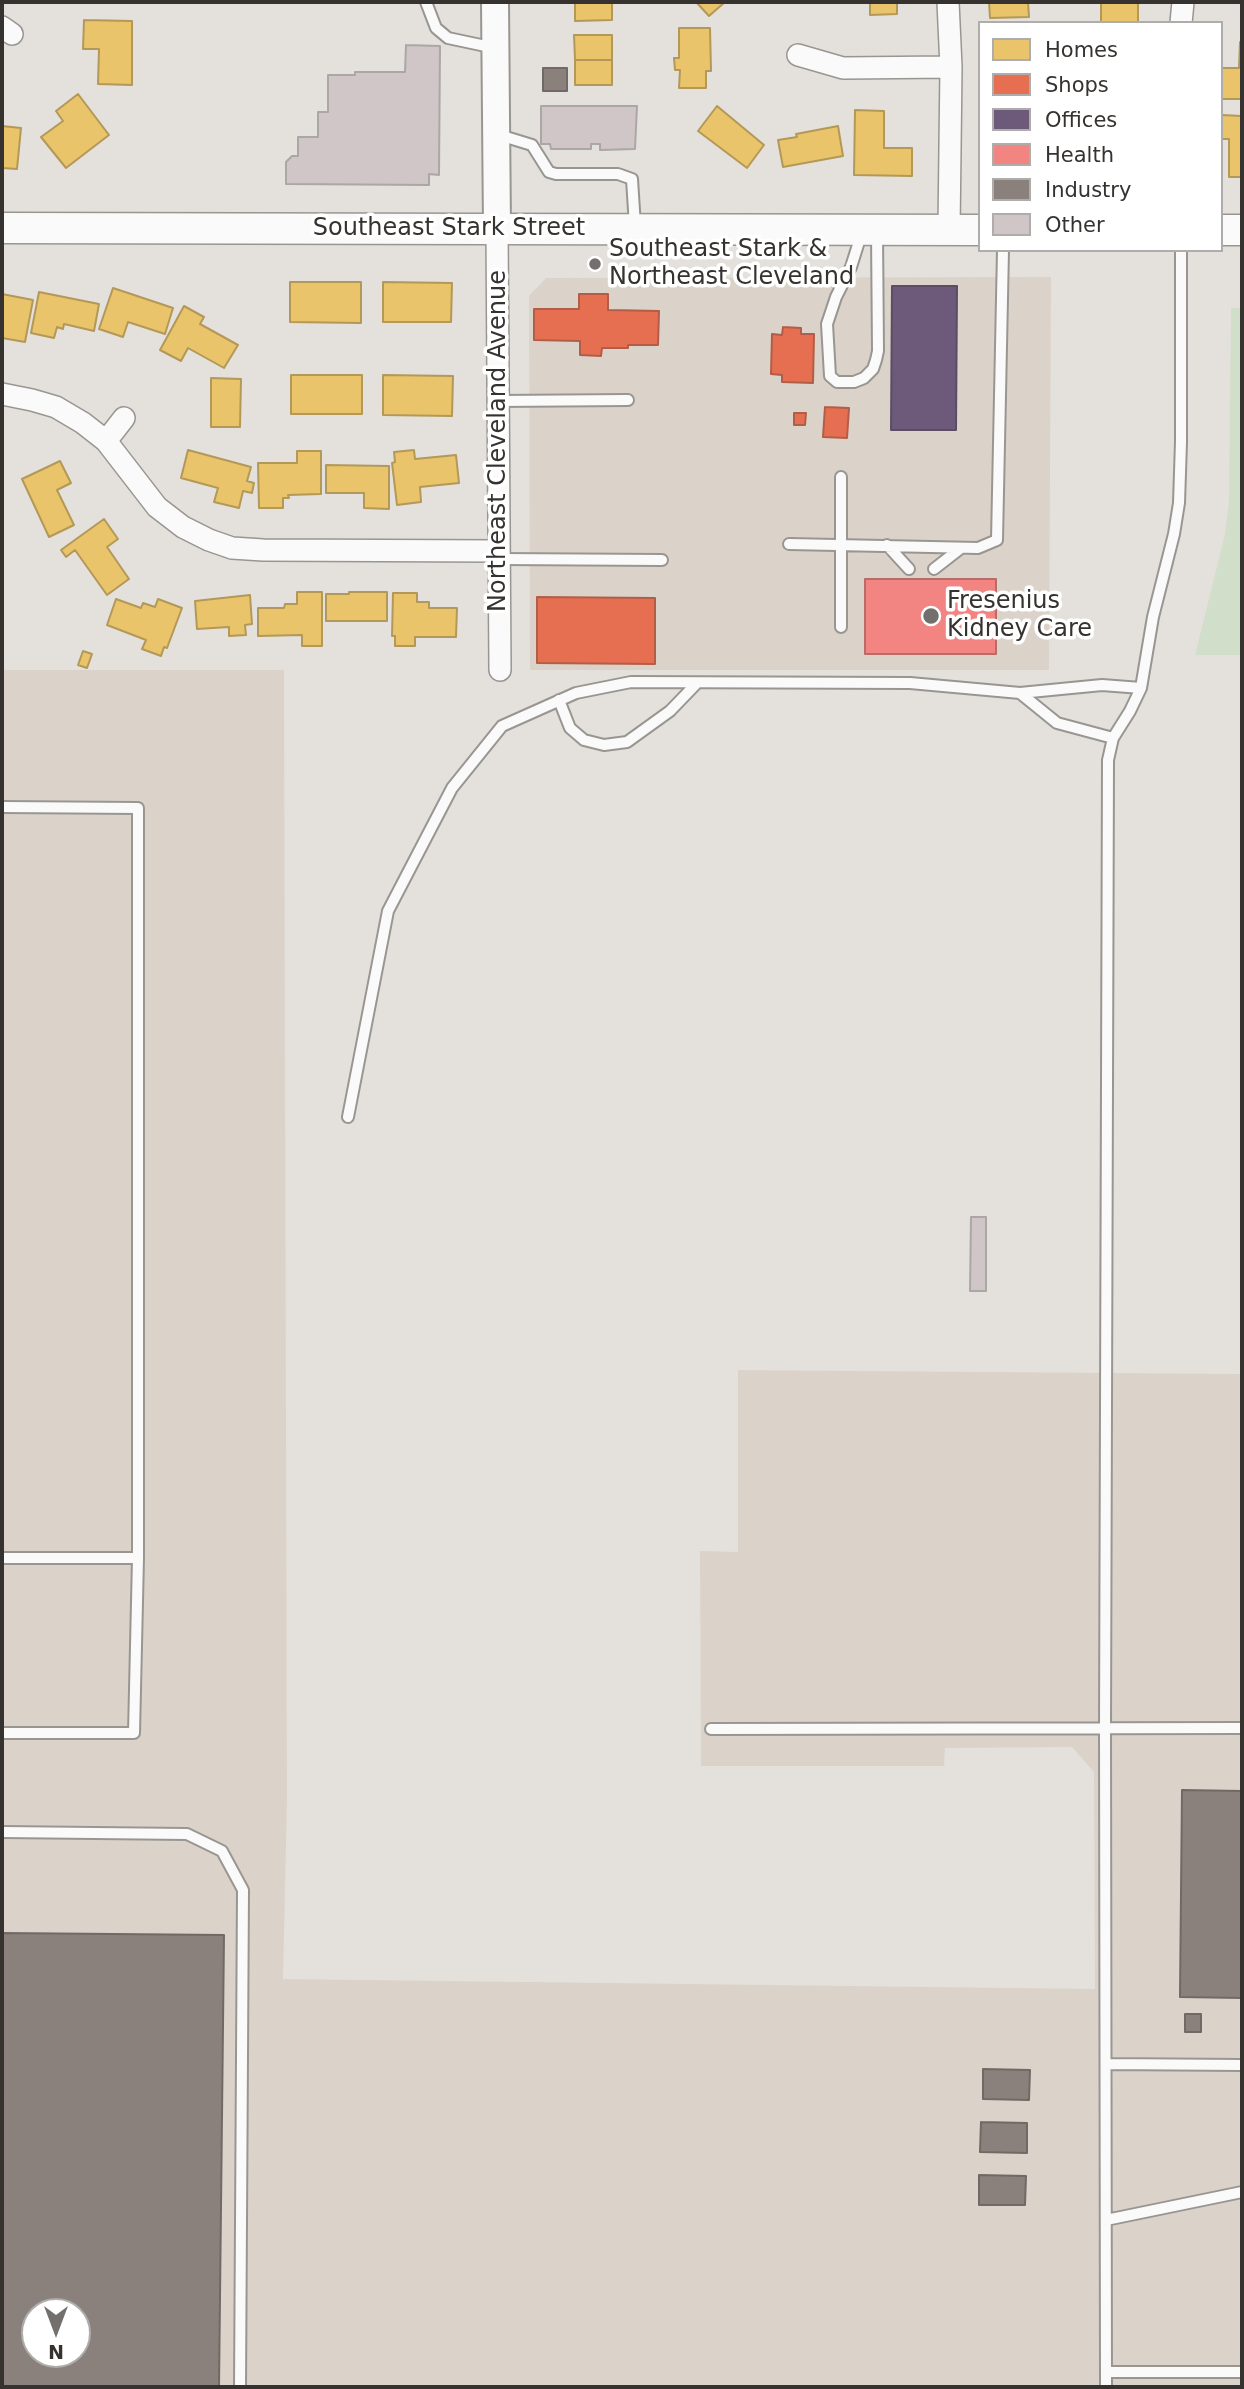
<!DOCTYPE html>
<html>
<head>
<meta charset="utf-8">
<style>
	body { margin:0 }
	#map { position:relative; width:1244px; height:2389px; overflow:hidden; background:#e4e1dc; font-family:"DejaVu Sans",sans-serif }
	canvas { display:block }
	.frame { position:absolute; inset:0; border:4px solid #35322f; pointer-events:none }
	.legend { position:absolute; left:978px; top:21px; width:245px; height:231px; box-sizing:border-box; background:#fff; border:2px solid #aeadac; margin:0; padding:9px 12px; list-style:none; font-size:21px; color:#35322f }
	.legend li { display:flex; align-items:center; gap:14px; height:35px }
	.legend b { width:35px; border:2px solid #aeadac }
	.north { position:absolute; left:21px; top:2298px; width:70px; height:70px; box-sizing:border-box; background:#fff; border:2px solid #aeadac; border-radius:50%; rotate:180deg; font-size:19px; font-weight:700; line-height:28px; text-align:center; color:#35322f }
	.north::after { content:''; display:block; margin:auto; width:24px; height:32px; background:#726f6c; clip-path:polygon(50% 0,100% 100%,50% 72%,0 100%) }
</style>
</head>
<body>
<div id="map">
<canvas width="1244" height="2389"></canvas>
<div class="frame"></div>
<ul class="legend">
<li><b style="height:19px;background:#e9c46a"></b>Homes</li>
<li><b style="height:19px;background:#e76f51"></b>Shops</li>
<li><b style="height:19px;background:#6d597a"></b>Offices</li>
<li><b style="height:19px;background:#f28482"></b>Health</li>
<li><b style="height:19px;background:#8a817c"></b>Industry</li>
<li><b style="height:19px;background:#d0c5c7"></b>Other</li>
</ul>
<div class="north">N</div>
</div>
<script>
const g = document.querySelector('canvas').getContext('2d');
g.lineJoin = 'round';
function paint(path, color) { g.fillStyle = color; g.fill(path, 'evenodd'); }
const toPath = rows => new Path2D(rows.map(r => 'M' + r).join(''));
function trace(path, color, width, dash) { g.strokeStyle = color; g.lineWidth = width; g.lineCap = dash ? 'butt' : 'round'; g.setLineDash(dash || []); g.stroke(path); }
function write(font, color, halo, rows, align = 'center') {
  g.font = font + ' "DejaVu Sans",sans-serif'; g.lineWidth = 7; g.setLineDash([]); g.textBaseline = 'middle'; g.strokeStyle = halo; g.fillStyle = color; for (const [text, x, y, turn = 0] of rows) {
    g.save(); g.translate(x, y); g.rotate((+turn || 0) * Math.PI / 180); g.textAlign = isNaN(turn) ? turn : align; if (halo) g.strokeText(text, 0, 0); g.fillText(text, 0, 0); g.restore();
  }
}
paint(toPath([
	[1051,277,1049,670,530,670,529,296,546,278],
	[2,670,284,670,287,1800,283,1979,1095,1989,1094,1772,1072,1747,945,1748,944,1766,701,1766,700,1551,738,1552,738,1370,1242,1374,1242,2387,2,2387],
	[35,2312,77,2312,77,2354,35,2354]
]), '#dbd3ca');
paint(toPath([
	[1231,308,1242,308,1242,655,1195,655,1225,534,1229,502]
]), '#d1dfca');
const homes = toPath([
	[575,2,612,2,612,20,575,21,575,2],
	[696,2,725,2,709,16,696,2],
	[870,2,897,2,897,14,870,15,870,2],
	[989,2,1028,2,1029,17,990,18,989,2],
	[1101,2,1138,2,1138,23,1101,23,1101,2],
	[84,20,132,21,132,85,98,84,99,49,83,49,84,20],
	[679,28,710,28,711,71,706,71,706,88,679,88,680,70,675,70,674,58,679,58,679,28],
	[574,35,612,35,612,60,575,60,574,35],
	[1240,42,1242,42,1242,99,1221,99,1221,68,1239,68,1240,42],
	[575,60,612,60,612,85,575,85,575,60],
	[78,94,109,135,66,168,41,137,63,121,56,111,78,94],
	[717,106,764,145,747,168,698,131,717,106],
	[855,110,884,111,884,148,912,148,912,176,854,175,855,110],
	[1222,115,1242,116,1242,177,1229,177,1229,139,1222,139,1222,115],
	[2,126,21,128,17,169,2,168,2,126],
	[838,126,843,156,783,167,778,140,797,137,796,134,838,126],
	[290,282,361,282,361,323,290,322,290,282],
	[383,282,452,283,451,322,383,322,383,282],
	[113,288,173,308,165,334,128,322,123,337,99,329,113,288],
	[39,292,99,304,94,331,64,324,63,329,57,327,54,338,31,333,39,292],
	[2,294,33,300,25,342,2,338,2,294],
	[184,306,204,317,200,324,238,345,224,368,188,348,181,361,160,350,184,306],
	[291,375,362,375,362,414,291,414,291,375],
	[383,375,453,376,452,416,383,415,383,375],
	[211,378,241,379,240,427,211,427,211,378],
	[188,450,251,467,247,481,254,483,252,493,243,491,239,508,214,502,218,488,181,478,188,450],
	[414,450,415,459,456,455,459,483,420,487,421,502,397,505,392,463,395,462,394,452,414,450],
	[297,451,321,451,321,494,288,495,289,498,283,498,283,508,259,508,258,463,297,463,297,451],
	[60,461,71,483,57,490,74,525,49,537,22,479,60,461],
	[326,465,389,466,389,509,364,508,364,493,326,493,326,465],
	[104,519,118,539,107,547,129,579,107,595,75,550,66,557,61,550,104,519],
	[297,592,322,592,322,646,302,646,302,635,258,636,258,608,284,608,285,604,297,604,297,592],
	[349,592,387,592,387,621,326,621,326,594,349,594,349,592],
	[393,593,417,593,417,602,429,602,429,608,457,608,456,637,415,637,415,646,395,646,395,636,392,636,393,593],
	[250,595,252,624,245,625,246,635,229,636,229,627,197,629,195,601,250,595],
	[116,599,141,608,143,603,155,607,158,599,182,608,167,648,164,647,161,656,142,649,146,640,107,625,116,599],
	[83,651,92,654,87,668,78,665,83,651]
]);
paint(homes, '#e9c46a');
trace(homes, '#b39858', 2);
const shops = toPath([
	[579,294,608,294,608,310,659,311,658,345,628,345,628,348,602,348,601,356,580,355,580,341,534,340,534,309,579,309,579,294],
	[783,327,801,328,801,334,814,334,813,383,782,382,782,375,771,374,772,334,782,335,783,327],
	[825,407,849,408,847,438,823,437,825,407],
	[794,413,806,413,805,425,794,425,794,413],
	[537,597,655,598,655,664,537,663,537,597]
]);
paint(shops, '#e76f51');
trace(shops, '#b25d47', 2);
const offices = toPath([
	[892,286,957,286,956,430,891,430,892,286]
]);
paint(offices, '#6d597a');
trace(offices, '#5c4d64', 2);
const health = toPath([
	[865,579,996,579,996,654,865,654,865,579]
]);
paint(health, '#f28482');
trace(health, '#b96b69', 2);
const industry = toPath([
	[543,68,567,68,567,91,543,91,543,68],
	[1182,1790,1242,1791,1242,1998,1180,1997,1182,1790],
	[2,1933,224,1935,219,2387,2,2387,2,1933],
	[35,2312,77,2312,77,2354,35,2354,35,2312],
	[1185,2014,1201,2014,1201,2032,1185,2032,1185,2014],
	[983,2069,1030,2070,1029,2100,983,2099,983,2069],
	[981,2122,1027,2123,1027,2153,980,2152,981,2122],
	[979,2175,1026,2176,1025,2205,979,2205,979,2175]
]);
paint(industry, '#8a817c');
trace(industry, '#706965', 2);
const building = toPath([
	[406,45,440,46,439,175,429,174,429,185,286,184,286,162,292,156,298,156,298,137,318,137,318,112,328,112,328,75,355,75,355,72,405,72,406,45],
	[541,106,637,106,635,149,600,150,600,144,591,144,591,149,551,149,550,144,541,144,541,106],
	[971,1217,986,1217,986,1291,970,1291,971,1217]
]);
paint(building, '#d0c5c7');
trace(building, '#aaa7a6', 2);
const service = toPath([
	[426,2,436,28,448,38,495,48],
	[496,134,532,145,549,172,556,174,618,174,632,179,635,226],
	[862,232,851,267,836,297,827,324,830,376,837,382,854,382,864,378,873,369,876,360,878,351,877,233],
	[498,401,628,400],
	[789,544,978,548,997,540,1003,250],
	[887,545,909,569],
	[499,559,662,560],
	[934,569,961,548],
	[841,627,841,477],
	[1020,693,1057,723,1113,738],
	[559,700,570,728,584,740,604,745,627,742,670,711,697,683],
	[2,807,138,808,138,1558,2,1558],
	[348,1117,388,911,452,788,502,726,576,693,631,682,910,683,1020,693,1102,685,1141,688],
	[711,1729,1242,1728],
	[2,1733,134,1733,138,1558],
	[2,1832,187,1834,222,1851,243,1890,240,2387],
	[1106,2064,1242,2065],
	[1106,2220,1242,2192],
	[1106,2372,1242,2372],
	[1106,2387,1105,1727,1108,760,1113,738,1130,711,1141,688,1153,617,1174,534,1179,503,1181,442,1181,250]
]);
const minor = toPath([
	[948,2,951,67,949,230],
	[1181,23,1183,2],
	[2,27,12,34],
	[798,55,843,68,951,67],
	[497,229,500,670],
	[2,394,32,400,56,407,83,423,106,441,157,507,183,527,209,540,232,548,263,550,499,551],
	[106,441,124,418]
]);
const tertiary = toPath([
	[495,2,497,229]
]);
const secondary = toPath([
	[2,228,980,230],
	[1221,230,1242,230]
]);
trace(service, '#999692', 14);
trace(minor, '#999692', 24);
trace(tertiary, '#999692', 30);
trace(secondary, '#999692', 33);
trace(service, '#fbfafa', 10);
trace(minor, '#fbfafa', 21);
trace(tertiary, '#fbfafa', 26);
trace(secondary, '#fbfafa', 30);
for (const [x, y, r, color] of [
	[595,264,7,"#726f6c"],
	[931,616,9,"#726f6c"]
]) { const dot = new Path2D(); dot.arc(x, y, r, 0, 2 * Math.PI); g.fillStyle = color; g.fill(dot); trace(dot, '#fff', 2.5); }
write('24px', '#35322f', '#fff', [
	["Southeast Stark Street",449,229],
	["Northeast Cleveland Avenue",499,441,-90]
]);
write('24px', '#35322f', '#fff', [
	["Southeast Stark &",609,250],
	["Northeast Cleveland",609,278],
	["Fresenius",947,602],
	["Kidney Care",947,630]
], 'left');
</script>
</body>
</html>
